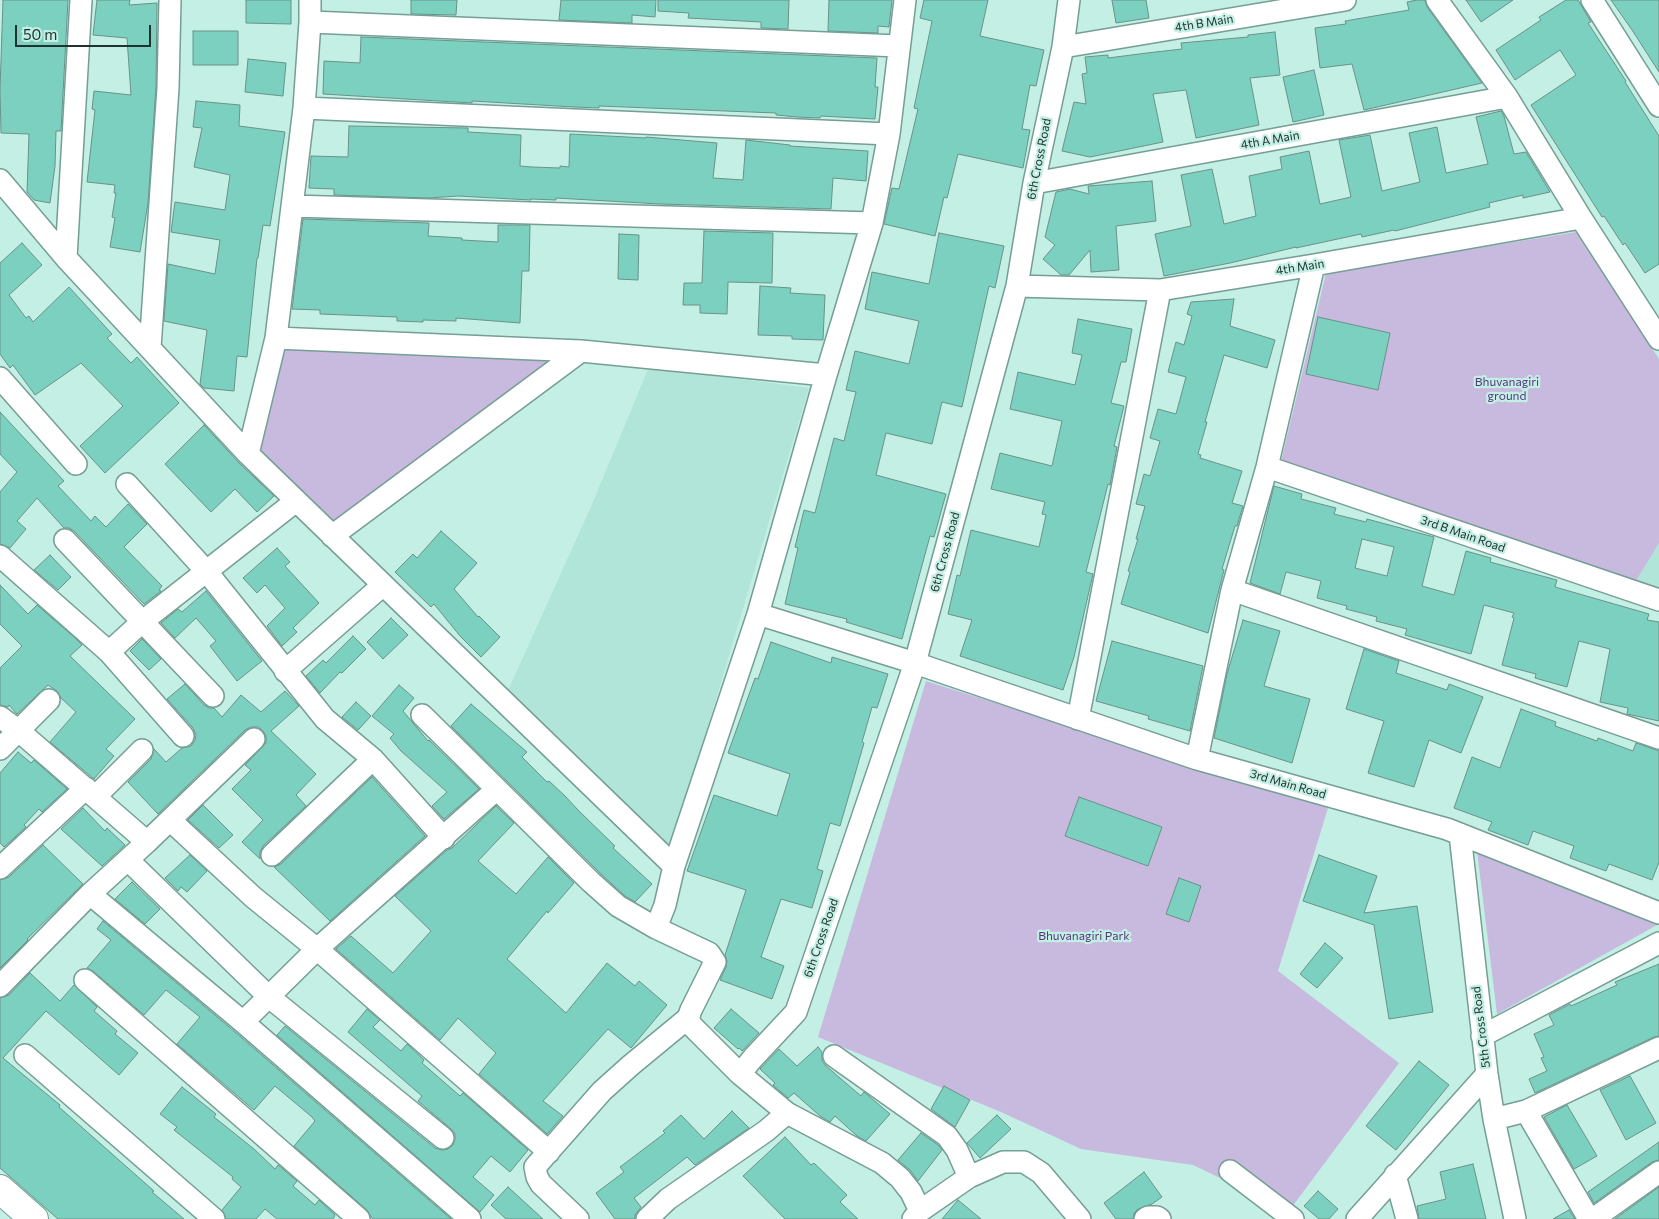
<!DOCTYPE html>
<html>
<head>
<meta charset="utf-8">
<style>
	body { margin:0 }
	#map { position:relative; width:1659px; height:1219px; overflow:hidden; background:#c4efe5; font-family:Commissioner,sans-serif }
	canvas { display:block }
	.scale { position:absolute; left:15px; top:25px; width:136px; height:22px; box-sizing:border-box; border:2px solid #21322e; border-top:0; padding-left:6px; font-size:15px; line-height:18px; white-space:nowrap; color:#21322e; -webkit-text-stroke:4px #c4efe5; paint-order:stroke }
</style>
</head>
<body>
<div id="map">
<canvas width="1659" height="1219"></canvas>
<div class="scale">50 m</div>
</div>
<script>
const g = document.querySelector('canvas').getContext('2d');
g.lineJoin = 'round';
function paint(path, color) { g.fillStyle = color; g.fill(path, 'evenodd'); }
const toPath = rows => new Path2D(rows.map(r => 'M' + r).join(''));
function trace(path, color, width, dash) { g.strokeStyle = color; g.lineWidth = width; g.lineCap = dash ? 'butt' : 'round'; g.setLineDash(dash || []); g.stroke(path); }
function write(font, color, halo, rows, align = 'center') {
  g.font = font + ' Commissioner,sans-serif'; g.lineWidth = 4.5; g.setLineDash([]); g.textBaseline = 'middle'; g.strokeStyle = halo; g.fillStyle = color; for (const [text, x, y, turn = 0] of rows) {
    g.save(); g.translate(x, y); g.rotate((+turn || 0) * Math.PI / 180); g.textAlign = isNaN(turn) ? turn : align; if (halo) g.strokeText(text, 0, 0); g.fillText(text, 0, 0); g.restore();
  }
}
paint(toPath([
	[649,367,809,388,670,853,505,697,590,509],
	[1659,543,1659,589,1636,580]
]), '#b1e5d9');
paint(toPath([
	[1576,232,1659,359,1659,543,1636,581,1280,466,1326,273],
	[283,348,553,358,334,523,257,453],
	[926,681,1328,808,1278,971,1399,1063,1289,1211,1193,1165,1081,1149,1001,1112,818,1037],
	[1477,851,1657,925,1497,1014]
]), '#c8b9df');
const building = toPath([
	[3,0,68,0,61,131,56,131,55,166,50,203,34,200,27,192,29,134,1,133,0,90,3,0],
	[97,0,130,0,129,5,157,3,156,87,148,203,140,252,110,247,115,218,112,217,116,193,114,193,115,185,87,182,95,110,92,109,94,91,131,95,127,38,93,35,97,0],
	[246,0,291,0,291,24,246,23,246,0],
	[411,0,457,0,456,15,411,14,411,0],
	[561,0,656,0,655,17,632,15,632,23,559,20,561,0],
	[658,0,789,0,788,29,761,28,761,22,688,18,689,13,658,11,658,0],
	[829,0,892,0,889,27,878,26,878,33,828,31,829,0],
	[924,0,988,0,980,36,1044,50,1036,86,1030,85,1022,129,1030,130,1023,168,958,154,947,198,944,197,935,236,884,224,892,188,899,189,918,109,914,108,932,21,920,18,924,0],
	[1112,0,1146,0,1149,18,1116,23,1112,0],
	[1417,0,1425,0,1427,7,1482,83,1364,110,1352,64,1320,68,1315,28,1346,24,1345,21,1409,10,1407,2,1417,0],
	[1466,0,1513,0,1481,22,1466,0],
	[1566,0,1578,0,1591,22,1588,23,1626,81,1625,82,1659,136,1659,264,1645,273,1625,243,1623,245,1604,216,1602,217,1531,105,1576,75,1560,50,1515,80,1496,50,1541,20,1539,17,1566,0],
	[1611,0,1659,0,1659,72,1632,30,1611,0],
	[193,31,238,31,238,65,193,65,193,31],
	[1275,32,1280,75,1250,78,1259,125,1196,138,1186,90,1153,94,1163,142,1090,157,1062,151,1074,102,1086,104,1082,74,1087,73,1085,57,1108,55,1108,58,1147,53,1182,49,1181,43,1248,37,1248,35,1275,32],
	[361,37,877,58,875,87,878,87,875,119,821,116,820,118,797,117,776,115,776,113,599,106,599,108,574,107,472,101,472,103,323,94,324,61,360,63,361,37],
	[248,59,286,63,283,96,245,92,248,59],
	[1314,70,1324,115,1293,122,1283,77,1314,70],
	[196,101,240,105,239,126,285,132,270,226,263,225,258,258,257,258,247,357,237,356,234,391,204,388,200,384,207,330,164,321,168,264,215,274,220,240,171,232,175,202,225,210,230,175,194,167,202,128,193,127,196,101],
	[1501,111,1504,116,1514,154,1526,152,1550,192,1523,198,1523,195,1489,203,1490,207,1395,231,1394,230,1362,237,1361,234,1296,248,1296,247,1230,263,1164,276,1155,234,1191,226,1181,175,1212,169,1224,224,1256,216,1249,176,1282,169,1280,157,1309,151,1320,204,1351,197,1339,140,1370,135,1382,191,1420,182,1409,133,1437,127,1446,173,1488,164,1476,117,1501,111],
	[349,126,468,128,468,132,521,135,520,166,532,167,560,168,560,166,569,167,570,134,646,138,646,137,717,143,713,178,743,180,746,140,790,145,790,146,868,151,866,181,833,178,831,209,660,204,556,198,556,200,531,199,531,200,458,196,429,198,334,195,334,189,309,188,311,156,348,157,349,126],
	[1152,181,1156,221,1116,226,1119,270,1091,272,1090,250,1069,275,1061,275,1043,259,1055,245,1045,237,1056,192,1070,189,1089,194,1088,186,1152,181],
	[303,219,429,223,428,236,462,238,462,240,498,242,498,225,530,225,529,271,522,271,520,323,456,318,456,321,423,320,423,322,397,321,397,317,320,314,320,310,292,309,303,219],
	[704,231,773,233,772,283,728,282,727,314,700,313,700,305,683,305,684,283,702,283,704,231],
	[939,233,1004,246,995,288,989,286,962,407,942,402,932,444,886,433,876,475,946,494,934,537,930,536,902,639,846,622,847,619,785,604,798,548,795,547,804,510,815,513,834,438,844,441,856,392,846,390,855,351,909,364,919,321,865,309,872,272,929,284,939,233],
	[619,234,639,235,638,280,618,279,619,234],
	[22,243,42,265,9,295,26,318,29,316,33,322,69,287,112,334,107,338,131,363,137,357,179,403,105,473,80,446,123,406,81,363,35,395,13,365,10,368,0,354,0,263,22,243],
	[760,286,791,288,790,293,825,295,823,340,792,339,792,336,758,335,760,286],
	[1234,299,1230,326,1275,340,1267,368,1224,355,1205,422,1207,422,1198,454,1201,455,1200,458,1242,471,1232,503,1243,506,1237,526,1235,526,1222,569,1224,570,1208,633,1121,604,1130,572,1128,571,1138,539,1136,539,1145,506,1136,504,1144,474,1150,476,1160,441,1150,438,1158,409,1176,414,1186,377,1168,372,1176,342,1184,345,1192,316,1187,314,1191,302,1234,299],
	[1318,317,1390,333,1378,390,1306,374,1318,317],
	[1078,319,1132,329,1126,362,1121,362,1111,403,1124,406,1114,446,1117,447,1110,485,1108,484,1086,572,1093,574,1074,657,1063,690,960,656,972,620,948,614,957,575,960,576,971,530,1039,547,1046,515,1042,514,1045,502,991,489,1000,453,1052,466,1062,421,1010,409,1018,372,1075,385,1082,355,1072,353,1078,319],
	[0,412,64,481,58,486,91,521,95,516,106,527,128,504,147,524,124,547,162,586,159,590,161,591,144,604,74,531,69,528,64,528,37,498,17,521,26,529,10,548,0,544,0,492,17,472,0,454,0,412],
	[204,425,239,463,274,496,257,512,235,489,211,512,165,464,204,425],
	[1274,486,1302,494,1301,499,1336,508,1334,514,1366,522,1367,519,1434,537,1422,586,1454,595,1466,551,1491,558,1490,562,1557,580,1555,587,1649,614,1647,620,1659,622,1659,721,1627,714,1628,708,1600,702,1610,649,1579,641,1567,687,1535,678,1536,674,1502,665,1514,618,1512,617,1514,613,1484,605,1471,654,1405,635,1407,629,1376,621,1377,617,1346,609,1347,606,1317,598,1321,581,1286,572,1280,594,1250,583,1274,486],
	[1362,539,1394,547,1387,576,1355,568,1362,539],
	[441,531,477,563,454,589,478,617,479,616,500,637,481,657,460,636,434,604,431,607,395,572,413,554,417,558,441,531],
	[277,548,290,562,285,566,319,603,293,628,297,632,282,646,267,626,285,608,265,585,257,593,243,578,277,548],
	[50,555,71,577,58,590,34,570,50,555],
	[0,585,28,614,37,605,74,637,82,645,70,656,135,719,106,749,114,756,94,779,50,742,76,712,61,698,57,691,48,685,17,714,9,705,8,707,0,705,0,668,22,646,0,624,0,585],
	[206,591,262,661,237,681,210,646,216,641,196,618,175,638,161,623,178,609,182,612,206,591],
	[391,618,408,635,383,659,367,642,391,618],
	[1243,620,1280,631,1264,686,1310,699,1292,763,1214,738,1227,674,1243,620],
	[353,636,366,649,342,673,340,672,320,693,306,676,323,660,326,663,353,636],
	[142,639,161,659,149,670,130,651,142,639],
	[1112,641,1203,666,1190,731,1148,719,1149,716,1096,701,1112,641],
	[771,642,831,663,832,657,888,674,877,708,872,707,862,742,864,743,840,826,830,823,817,869,823,871,812,908,781,899,761,957,784,966,772,999,720,980,726,967,727,961,725,955,746,890,687,871,714,795,777,816,790,774,728,753,755,678,758,679,771,642],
	[1364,649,1399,661,1396,673,1447,690,1449,684,1483,697,1461,753,1429,740,1414,787,1368,773,1384,721,1346,709,1364,649],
	[185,684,204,705,209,708,214,708,222,717,241,695,261,712,285,691,299,706,271,731,316,774,296,795,306,806,263,846,260,852,260,859,242,842,263,820,232,789,251,770,245,765,266,743,266,736,263,731,258,727,251,727,245,730,158,814,128,782,151,759,154,749,166,762,182,748,191,746,195,740,196,735,193,728,167,699,185,684],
	[399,685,414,698,403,711,428,741,429,740,479,789,444,819,432,806,447,792,401,751,390,738,394,734,372,716,399,685],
	[356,702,371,716,358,730,342,717,356,702],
	[471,704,527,752,522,757,547,782,549,781,565,796,579,811,615,846,613,848,652,884,635,902,625,896,600,873,451,726,471,704],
	[1521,709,1556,722,1555,726,1597,741,1598,738,1633,751,1636,743,1659,751,1659,862,1652,880,1609,864,1606,871,1570,858,1574,846,1533,831,1528,845,1488,830,1492,822,1454,808,1472,757,1500,768,1521,709],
	[18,752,31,763,34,760,67,789,42,812,39,809,24,825,26,827,4,847,0,843,0,773,18,752],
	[372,777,425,836,330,921,274,867,281,864,372,777],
	[1079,797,1162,827,1148,866,1065,836,1079,797],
	[203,805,233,835,219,848,188,820,203,805],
	[496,806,514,823,478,861,516,894,548,857,574,883,548,913,547,911,507,959,566,1013,607,963,635,986,639,981,667,1005,631,1048,608,1029,543,1101,563,1116,547,1134,479,1074,496,1053,458,1018,440,1040,336,949,351,936,393,973,431,931,395,896,447,850,452,848,496,806],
	[83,808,105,831,107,828,125,845,102,866,61,829,83,808],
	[43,845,83,884,27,939,28,940,0,968,0,880,9,877,43,845],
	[190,855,207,871,187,892,181,887,178,891,165,878,190,855],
	[1319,855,1377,876,1364,913,1417,906,1433,1012,1389,1019,1374,925,1303,901,1319,855],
	[1179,878,1201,886,1189,922,1166,914,1179,878],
	[132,882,160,909,145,924,115,899,132,882],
	[103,921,235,1032,451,1219,373,1219,371,1217,367,1210,294,1146,315,1121,312,1117,275,1086,254,1110,177,1044,200,1017,166,990,144,1015,93,971,87,968,111,940,97,929,103,921],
	[1325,943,1343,958,1317,988,1300,974,1325,943],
	[1659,964,1659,1036,1654,1037,1535,1093,1529,1079,1547,1071,1541,1058,1544,1057,1534,1034,1554,1025,1549,1015,1570,1004,1571,1006,1617,985,1615,982,1659,964],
	[30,973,60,1001,74,985,97,1007,94,1011,117,1031,115,1034,138,1053,119,1075,46,1011,3,1058,60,1105,59,1107,154,1191,152,1192,184,1219,58,1219,0,1168,0,998,9,995,30,973],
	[367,1009,380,1020,373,1027,401,1051,407,1044,424,1060,422,1063,460,1096,463,1093,528,1150,510,1172,491,1156,473,1177,494,1195,480,1212,277,1035,285,1026,435,1148,442,1150,448,1149,453,1145,455,1139,455,1134,451,1129,418,1101,422,1096,348,1032,367,1009],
	[731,1009,759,1033,742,1051,739,1048,738,1049,714,1028,731,1009],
	[818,1047,822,1052,822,1061,826,1066,861,1096,864,1092,890,1114,866,1141,857,1136,835,1116,830,1122,820,1116,794,1093,788,1098,773,1085,775,1083,760,1069,779,1049,797,1066,818,1047],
	[1419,1061,1449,1085,1396,1150,1366,1126,1419,1061],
	[1630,1076,1656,1123,1626,1140,1600,1090,1630,1076],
	[944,1086,970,1100,955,1127,931,1109,944,1086],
	[182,1087,216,1114,214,1117,254,1149,275,1169,278,1165,297,1181,293,1186,315,1205,319,1200,335,1215,333,1219,277,1219,265,1209,256,1219,226,1219,222,1210,241,1187,232,1179,233,1177,174,1130,177,1127,160,1114,182,1087],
	[1567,1105,1597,1156,1574,1169,1544,1117,1567,1105],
	[732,1111,749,1128,695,1165,687,1157,634,1198,641,1207,635,1215,635,1219,615,1219,596,1193,624,1172,620,1167,665,1133,663,1131,681,1115,704,1139,732,1111],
	[997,1115,1011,1129,980,1158,967,1143,997,1115],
	[921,1133,938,1145,942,1150,918,1181,910,1170,898,1160,921,1133],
	[785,1137,811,1165,814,1163,847,1195,840,1202,858,1219,785,1219,743,1176,785,1137],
	[1659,1142,1659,1160,1652,1162,1594,1203,1588,1192,1659,1142],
	[1473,1164,1486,1219,1419,1219,1417,1206,1446,1199,1440,1172,1473,1164],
	[1144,1172,1162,1197,1152,1204,1138,1209,1134,1213,1133,1219,1116,1219,1104,1203,1144,1172],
	[508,1187,543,1219,506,1219,491,1205,508,1187],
	[1659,1187,1659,1219,1615,1219,1659,1187],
	[1318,1191,1338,1209,1329,1219,1319,1219,1304,1206,1318,1191],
	[958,1200,981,1219,942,1219,958,1200],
	[1569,1210,1575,1219,1553,1219,1569,1210]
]);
paint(building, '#7cd0bf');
trace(building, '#699289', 1);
const street = toPath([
	[905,0,889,134,872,223,826,375,758,614,674,866,665,905,656,928,709,953,715,962,691,1010,688,1018,692,1026,740,1074,787,1113,882,1163,900,1178,911,1192,920,1211],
	[1437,0,1507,97,1581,218,1659,339],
	[1592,0,1659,106],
	[310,22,899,46],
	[1063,47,1345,0],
	[304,108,889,134],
	[0,180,66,258,248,454,674,866],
	[1034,183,1507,97],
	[292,206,872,223],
	[66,258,81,0],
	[1017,286,1160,290,1314,265,1581,218],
	[276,338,581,351,826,375],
	[150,348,168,88,170,0],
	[0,378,76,464],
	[248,454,276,338,304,108,310,22,310,0],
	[1267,467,1659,600],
	[127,484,207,572,325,719,373,759,444,838],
	[332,536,581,351],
	[65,540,213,696],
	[0,556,109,652,143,621,296,501],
	[1232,590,1659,738],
	[758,614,915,663,1197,759,1447,829,1659,913],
	[109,652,183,736],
	[285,671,383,585],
	[422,715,591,882,618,906,656,928],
	[0,717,19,731,147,842,90,894,0,986],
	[1078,719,1160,290],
	[0,749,49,700],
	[1197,759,1232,590,1267,467,1314,265],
	[95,797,142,750],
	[170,820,253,897,317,949,549,1152],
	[1460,834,1487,1074,1494,1119,1515,1219],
	[147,842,254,739],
	[272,855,373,759],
	[128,860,268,996,443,1138],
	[0,868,86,788],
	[90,894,243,1022,470,1219],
	[85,980,359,1219],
	[243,1022,317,949,497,789],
	[1482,1036,1659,943],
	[25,1055,214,1219],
	[834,1056,947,1136,957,1150,969,1177],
	[740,1074,753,1058,796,1012,915,663,1017,286,1034,183,1063,47,1069,0],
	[1526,1111,1659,1048],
	[1494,1119,1526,1111,1589,1219],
	[1230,1171,1293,1219],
	[1395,1175,1407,1219],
	[578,1219,541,1184,537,1177,535,1167,602,1091,631,1065,688,1018],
	[647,1219,668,1199,766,1131,787,1113],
	[913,1219,920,1211,969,1177,1003,1162,1024,1162,1041,1173,1080,1219],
	[1145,1219,1148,1217,1157,1217,1160,1219],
	[1357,1219,1487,1074],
	[1593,1219,1659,1172]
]);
const secondary = toPath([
	[0,1189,34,1219]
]);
trace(street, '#759e95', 24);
trace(secondary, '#759e95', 30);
trace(street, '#fff', 21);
trace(secondary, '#fff', 28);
write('12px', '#21322e', '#c4efe5', [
	["4th B Main",1204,23,-9],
	["4th A Main",1270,140,-10],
	["6th Cross Road",1039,159,-79],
	["4th Main",1300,267,-9],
	["3rd B Main Road",1463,534,19],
	["6th Cross Road",945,552,-75],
	["3rd Main Road",1288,784,16],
	["6th Cross Road",821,938,-71],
	["5th Cross Road",1481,1027,-97]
]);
write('12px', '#56367c', '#c4efe5', [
	["Bhuvanagiri",1507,382],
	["ground",1507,396],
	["Bhuvanagiri Park",1084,936]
]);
</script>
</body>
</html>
